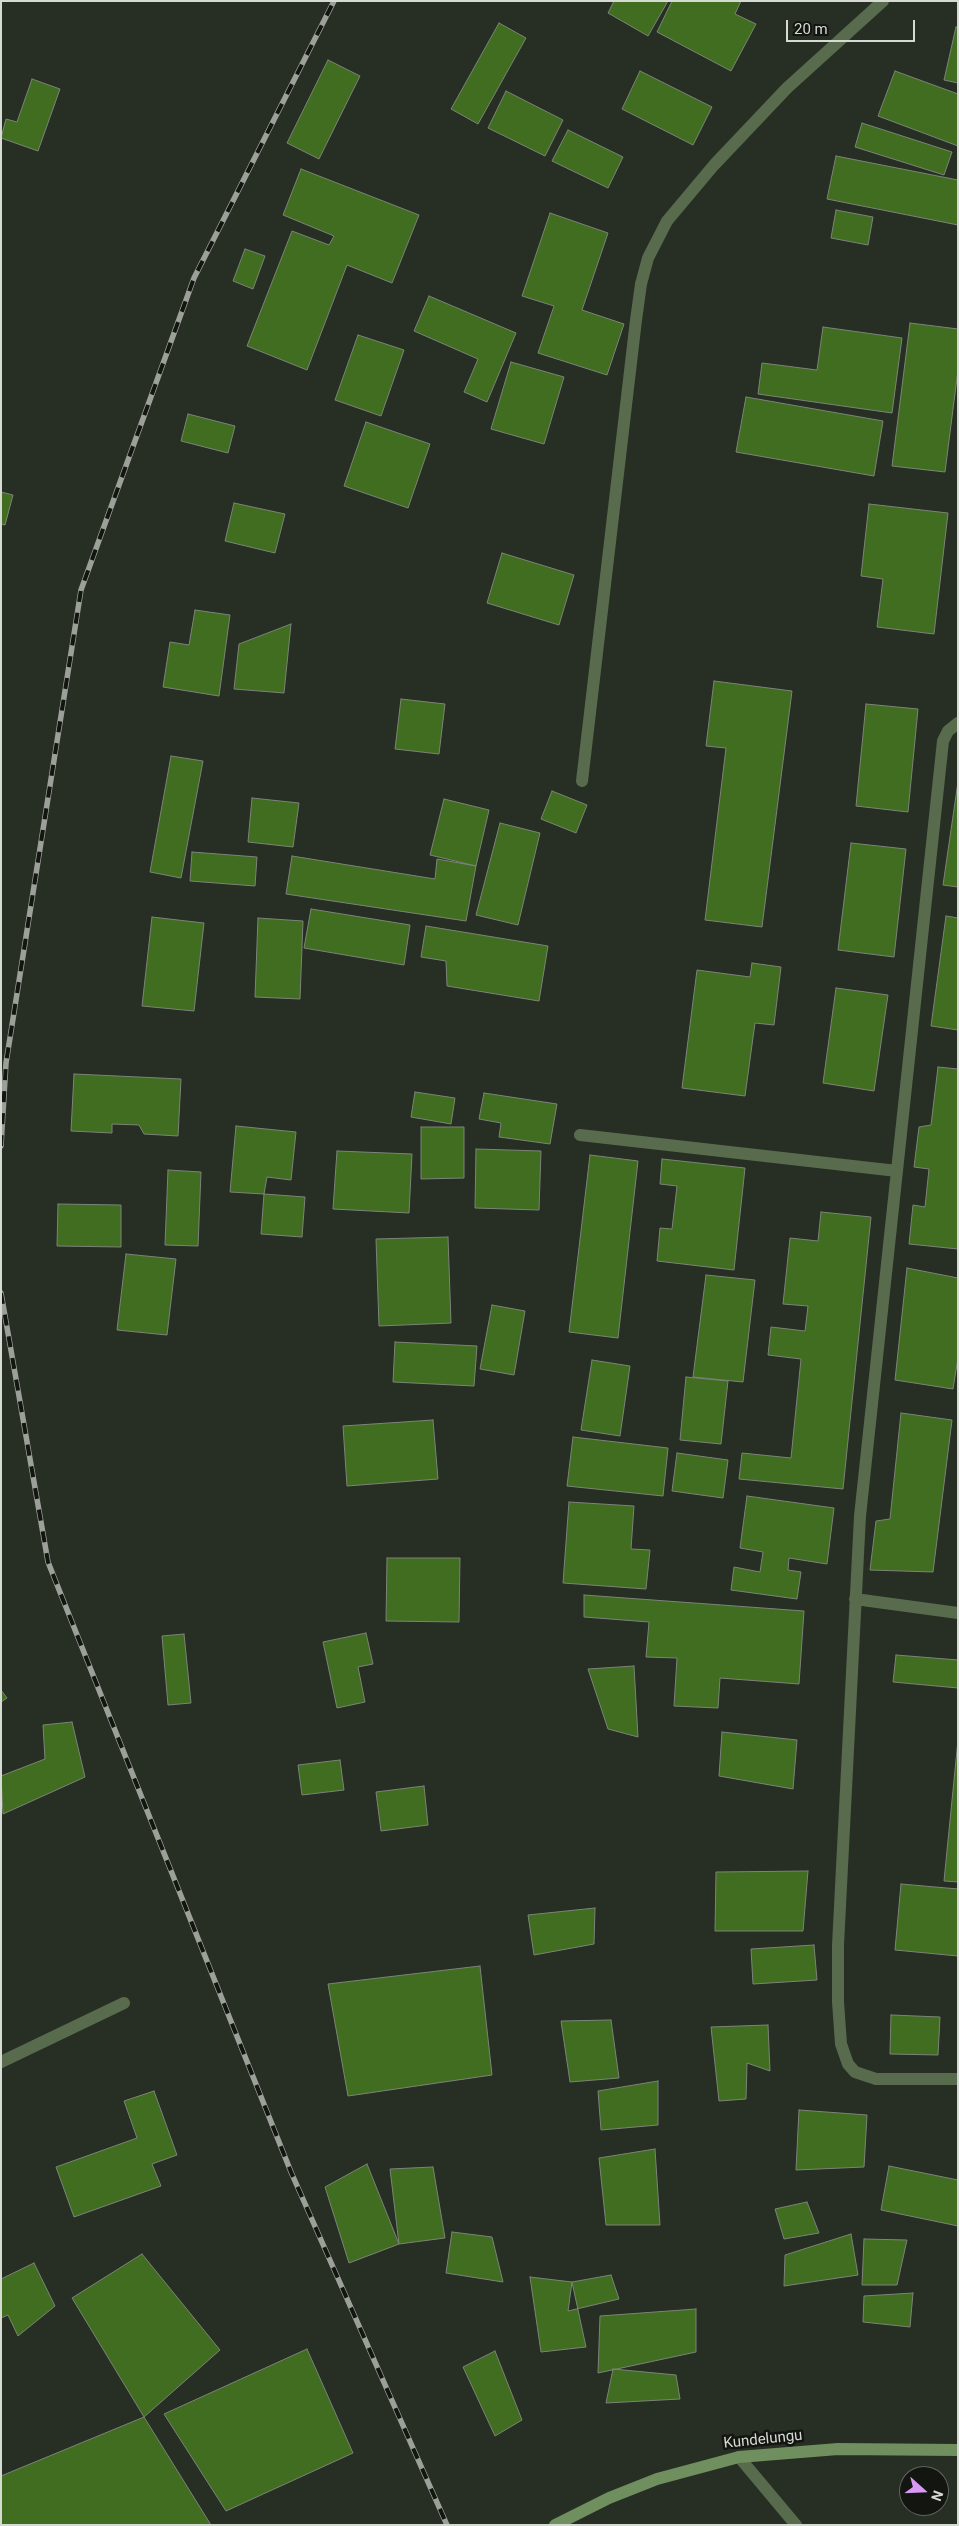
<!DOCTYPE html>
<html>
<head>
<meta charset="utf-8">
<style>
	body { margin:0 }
	#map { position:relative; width:959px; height:2526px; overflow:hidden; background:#272e24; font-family:Roboto,sans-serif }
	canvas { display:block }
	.frame { position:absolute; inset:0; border:2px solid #d5dad3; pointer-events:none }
	.north { position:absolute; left:899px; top:2466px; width:50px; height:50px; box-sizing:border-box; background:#121510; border:1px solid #60645e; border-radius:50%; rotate:110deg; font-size:14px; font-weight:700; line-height:20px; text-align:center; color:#d5dad3 }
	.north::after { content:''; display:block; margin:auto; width:18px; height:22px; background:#d99af7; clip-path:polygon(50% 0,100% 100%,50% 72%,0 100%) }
	.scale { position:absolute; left:786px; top:20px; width:129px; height:22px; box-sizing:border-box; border:2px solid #d5dad3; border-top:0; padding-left:6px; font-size:15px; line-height:18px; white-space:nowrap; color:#d5dad3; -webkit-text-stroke:4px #121510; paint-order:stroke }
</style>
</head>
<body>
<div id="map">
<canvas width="959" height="2526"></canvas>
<div class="frame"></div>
<div class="north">N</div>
<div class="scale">20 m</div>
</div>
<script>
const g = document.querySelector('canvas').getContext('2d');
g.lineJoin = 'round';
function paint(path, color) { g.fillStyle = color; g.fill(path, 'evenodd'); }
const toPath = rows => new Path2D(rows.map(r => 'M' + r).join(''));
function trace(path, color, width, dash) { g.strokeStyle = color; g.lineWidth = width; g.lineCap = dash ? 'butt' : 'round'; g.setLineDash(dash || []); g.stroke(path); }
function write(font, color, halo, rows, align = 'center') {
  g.font = font + ' Roboto,sans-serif'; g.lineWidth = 5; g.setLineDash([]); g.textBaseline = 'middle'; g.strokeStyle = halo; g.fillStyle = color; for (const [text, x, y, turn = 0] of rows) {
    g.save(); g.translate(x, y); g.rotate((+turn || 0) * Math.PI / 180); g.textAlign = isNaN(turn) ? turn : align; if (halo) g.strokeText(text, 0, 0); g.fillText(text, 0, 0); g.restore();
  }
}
const building = toPath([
	[614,1,668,1,648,36,608,13,614,1],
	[672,1,741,1,735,14,756,24,731,71,657,32,672,1],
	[499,23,526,38,478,124,451,109,499,23],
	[956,27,958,27,958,83,944,80,956,27],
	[328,60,360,76,319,159,287,143,328,60],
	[640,71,712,107,693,145,622,109,640,71],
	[895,71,958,94,958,146,878,116,895,71],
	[32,79,60,89,38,151,1,138,6,119,17,122,32,79],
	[506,91,563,120,545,156,488,128,506,91],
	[862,123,952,152,944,175,855,147,862,123],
	[568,130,623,157,608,188,552,161,568,130],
	[836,156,958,180,958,225,827,199,836,156],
	[301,169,419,215,392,283,347,265,307,370,247,346,292,231,329,245,334,236,283,215,301,169],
	[836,210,873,217,868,245,831,238,836,210],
	[550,213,608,233,582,310,624,324,607,375,538,353,554,306,522,296,550,213],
	[245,249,265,256,253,289,233,281,245,249],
	[429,296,516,333,487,402,464,392,478,359,414,331,429,296],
	[910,323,958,329,958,370,945,472,892,466,910,323],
	[823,327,902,338,892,413,758,394,762,363,817,370,823,327],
	[358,335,404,350,381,416,335,400,358,335],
	[511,362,564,377,544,444,491,429,511,362],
	[746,397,883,421,874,476,736,452,746,397],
	[188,414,235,426,228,453,181,441,188,414],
	[366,422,430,444,408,508,344,486,366,422],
	[1,492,13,495,5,525,1,524,1,492],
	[234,503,285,514,275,553,225,541,234,503],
	[869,504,948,513,934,634,877,627,883,579,861,576,869,504],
	[502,553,574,575,559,625,487,603,502,553],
	[195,610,230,615,219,696,163,687,170,642,189,645,195,610],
	[291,624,284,693,234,689,239,644,291,624],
	[714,681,792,691,762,927,705,920,726,748,706,746,714,681],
	[401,699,445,704,439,754,395,749,401,699],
	[866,704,918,709,908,812,856,806,866,704],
	[171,756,203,761,181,878,150,872,171,756],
	[958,782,958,887,943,885,958,782],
	[552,791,587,805,576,833,541,819,552,791],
	[252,798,299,803,293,847,248,842,252,798],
	[444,799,489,810,476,866,430,855,444,799],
	[500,823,540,833,518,925,476,915,500,823],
	[851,843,906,849,894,957,838,950,851,843],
	[192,852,257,857,255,886,190,881,192,852],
	[292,856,435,879,437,859,476,866,466,921,286,894,292,856],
	[311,909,410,925,404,965,304,948,311,909],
	[946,916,958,918,958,1030,931,1026,946,916],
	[152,917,204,923,194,1011,142,1006,152,917],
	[258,918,303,921,300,999,255,997,258,918],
	[426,926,548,946,539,1001,447,986,446,961,421,957,426,926],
	[752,963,781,967,774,1025,755,1023,745,1096,682,1088,697,970,750,977,752,963],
	[836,988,888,995,874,1091,823,1083,836,988],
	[938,1067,958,1069,958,1249,909,1244,913,1205,925,1207,929,1169,914,1167,919,1127,931,1125,938,1067],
	[74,1074,181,1079,178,1136,144,1134,139,1125,112,1124,112,1133,71,1131,74,1074],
	[415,1092,455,1098,451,1124,411,1117,415,1092],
	[484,1093,557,1104,550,1144,499,1137,501,1123,479,1119,484,1093],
	[236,1126,296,1132,291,1180,267,1177,264,1194,230,1192,236,1126],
	[421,1127,464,1127,464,1178,421,1179,421,1127],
	[476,1149,541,1151,539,1210,475,1208,476,1149],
	[337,1151,412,1154,409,1213,333,1209,337,1151],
	[590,1155,638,1161,618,1338,569,1332,590,1155],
	[662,1159,745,1168,734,1270,657,1261,660,1228,672,1229,677,1186,660,1184,662,1159],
	[168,1170,201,1172,198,1246,165,1245,168,1170],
	[264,1194,305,1197,302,1237,261,1234,264,1194],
	[58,1204,121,1205,121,1247,57,1246,58,1204],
	[821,1212,871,1217,843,1489,739,1479,742,1453,791,1458,801,1359,768,1355,771,1327,805,1331,808,1306,783,1304,790,1238,818,1241,821,1212],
	[448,1237,451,1323,379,1326,376,1239,448,1237],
	[126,1254,176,1259,167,1335,117,1330,126,1254],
	[907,1268,958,1278,958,1358,953,1389,895,1380,907,1268],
	[706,1275,755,1280,743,1382,693,1377,706,1275],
	[492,1305,525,1311,514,1375,480,1369,492,1305],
	[395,1342,477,1346,474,1386,393,1382,395,1342],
	[592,1360,630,1366,620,1436,581,1430,592,1360],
	[686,1377,728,1381,721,1444,680,1440,686,1377],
	[901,1413,952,1420,933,1572,870,1570,876,1521,890,1519,901,1413],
	[433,1420,438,1479,347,1486,343,1426,433,1420],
	[573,1437,668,1448,663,1496,567,1486,573,1437],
	[677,1453,728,1460,723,1498,672,1491,677,1453],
	[747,1496,834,1508,827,1564,789,1558,788,1570,801,1572,797,1599,731,1590,734,1567,760,1572,763,1552,740,1548,747,1496],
	[569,1502,634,1506,631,1549,650,1550,646,1589,563,1583,569,1502],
	[387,1558,460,1558,459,1622,386,1621,387,1558],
	[584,1595,804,1611,799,1684,720,1678,718,1708,674,1706,677,1658,646,1657,649,1622,584,1617,584,1595],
	[366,1633,373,1664,358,1667,365,1702,337,1708,323,1642,366,1633],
	[184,1634,191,1703,168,1705,162,1636,184,1634],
	[896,1655,958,1660,958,1688,893,1682,896,1655],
	[634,1666,638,1737,608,1729,588,1669,634,1666],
	[1,1690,7,1698,1,1702,1,1690],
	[72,1722,85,1777,3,1814,1,1776,45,1759,43,1725,72,1722],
	[722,1732,797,1740,793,1789,719,1776,722,1732],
	[958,1740,958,1882,944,1881,958,1740],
	[340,1760,344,1790,302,1795,298,1765,340,1760],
	[424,1786,428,1825,381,1831,376,1792,424,1786],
	[808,1871,803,1931,715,1931,716,1872,808,1871],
	[901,1884,958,1889,958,1956,895,1950,901,1884],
	[595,1908,594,1944,534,1955,528,1915,595,1908],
	[814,1945,817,1980,753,1984,751,1949,814,1945],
	[480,1966,492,2075,348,2096,328,1984,480,1966],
	[891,2015,940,2017,938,2055,890,2054,891,2015],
	[611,2020,619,2078,570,2082,561,2021,611,2020],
	[768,2025,770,2071,747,2063,746,2099,719,2101,711,2027,768,2025],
	[658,2081,658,2125,601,2130,598,2091,658,2081],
	[154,2091,177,2155,152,2164,161,2186,74,2217,56,2167,137,2138,124,2101,154,2091],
	[799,2110,867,2115,864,2167,796,2170,799,2110],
	[655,2149,660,2225,606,2225,599,2158,655,2149],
	[367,2164,399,2244,349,2263,325,2187,367,2164],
	[889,2166,958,2180,958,2226,881,2210,889,2166],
	[433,2167,445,2238,399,2244,390,2169,433,2167],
	[807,2202,819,2233,784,2239,775,2209,807,2202],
	[452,2232,492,2237,503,2282,446,2273,452,2232],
	[851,2234,858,2275,784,2286,785,2255,851,2234],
	[864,2239,907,2240,897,2285,862,2285,864,2239],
	[142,2254,220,2350,144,2417,72,2298,142,2254],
	[34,2263,55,2306,18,2336,8,2315,1,2318,1,2279,34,2263],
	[611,2275,619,2299,568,2311,572,2282,611,2275],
	[530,2277,572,2282,586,2347,541,2352,530,2277],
	[913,2293,910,2327,863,2322,864,2296,913,2293],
	[696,2309,696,2352,598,2373,600,2316,696,2309],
	[307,2349,353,2453,226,2511,164,2414,307,2349],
	[495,2351,522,2420,495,2436,463,2367,495,2351],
	[613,2369,676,2375,680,2399,606,2403,613,2369],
	[144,2417,211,2525,1,2525,1,2476,144,2417]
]);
paint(building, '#416d21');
trace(building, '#7c8478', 1);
trace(toPath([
	[958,723,948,731,943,741,860,1516,838,1945,838,2002,841,2044,848,2064,855,2072,876,2079,958,2079],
	[582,781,636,320,641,284,648,258,667,221,714,165,787,88,883,1],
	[580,1135,897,1171],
	[855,1599,958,1613],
	[1,2062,124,2003],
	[739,2457,796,2525]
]), '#586b4d', 12);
trace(toPath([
	[555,2525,609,2498,657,2479,739,2457,838,2449,958,2450]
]), '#708f5e', 12);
const rail = toPath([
	[1,1146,6,1063,81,590,194,278,334,1],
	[1,1293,48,1562,291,2172,447,2525]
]);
trace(rail, '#9ba199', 5.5);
trace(rail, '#121510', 4, [11]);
write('15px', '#d5dad3', '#121510', [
	["Kundelungu",763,2440,-6]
]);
</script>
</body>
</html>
